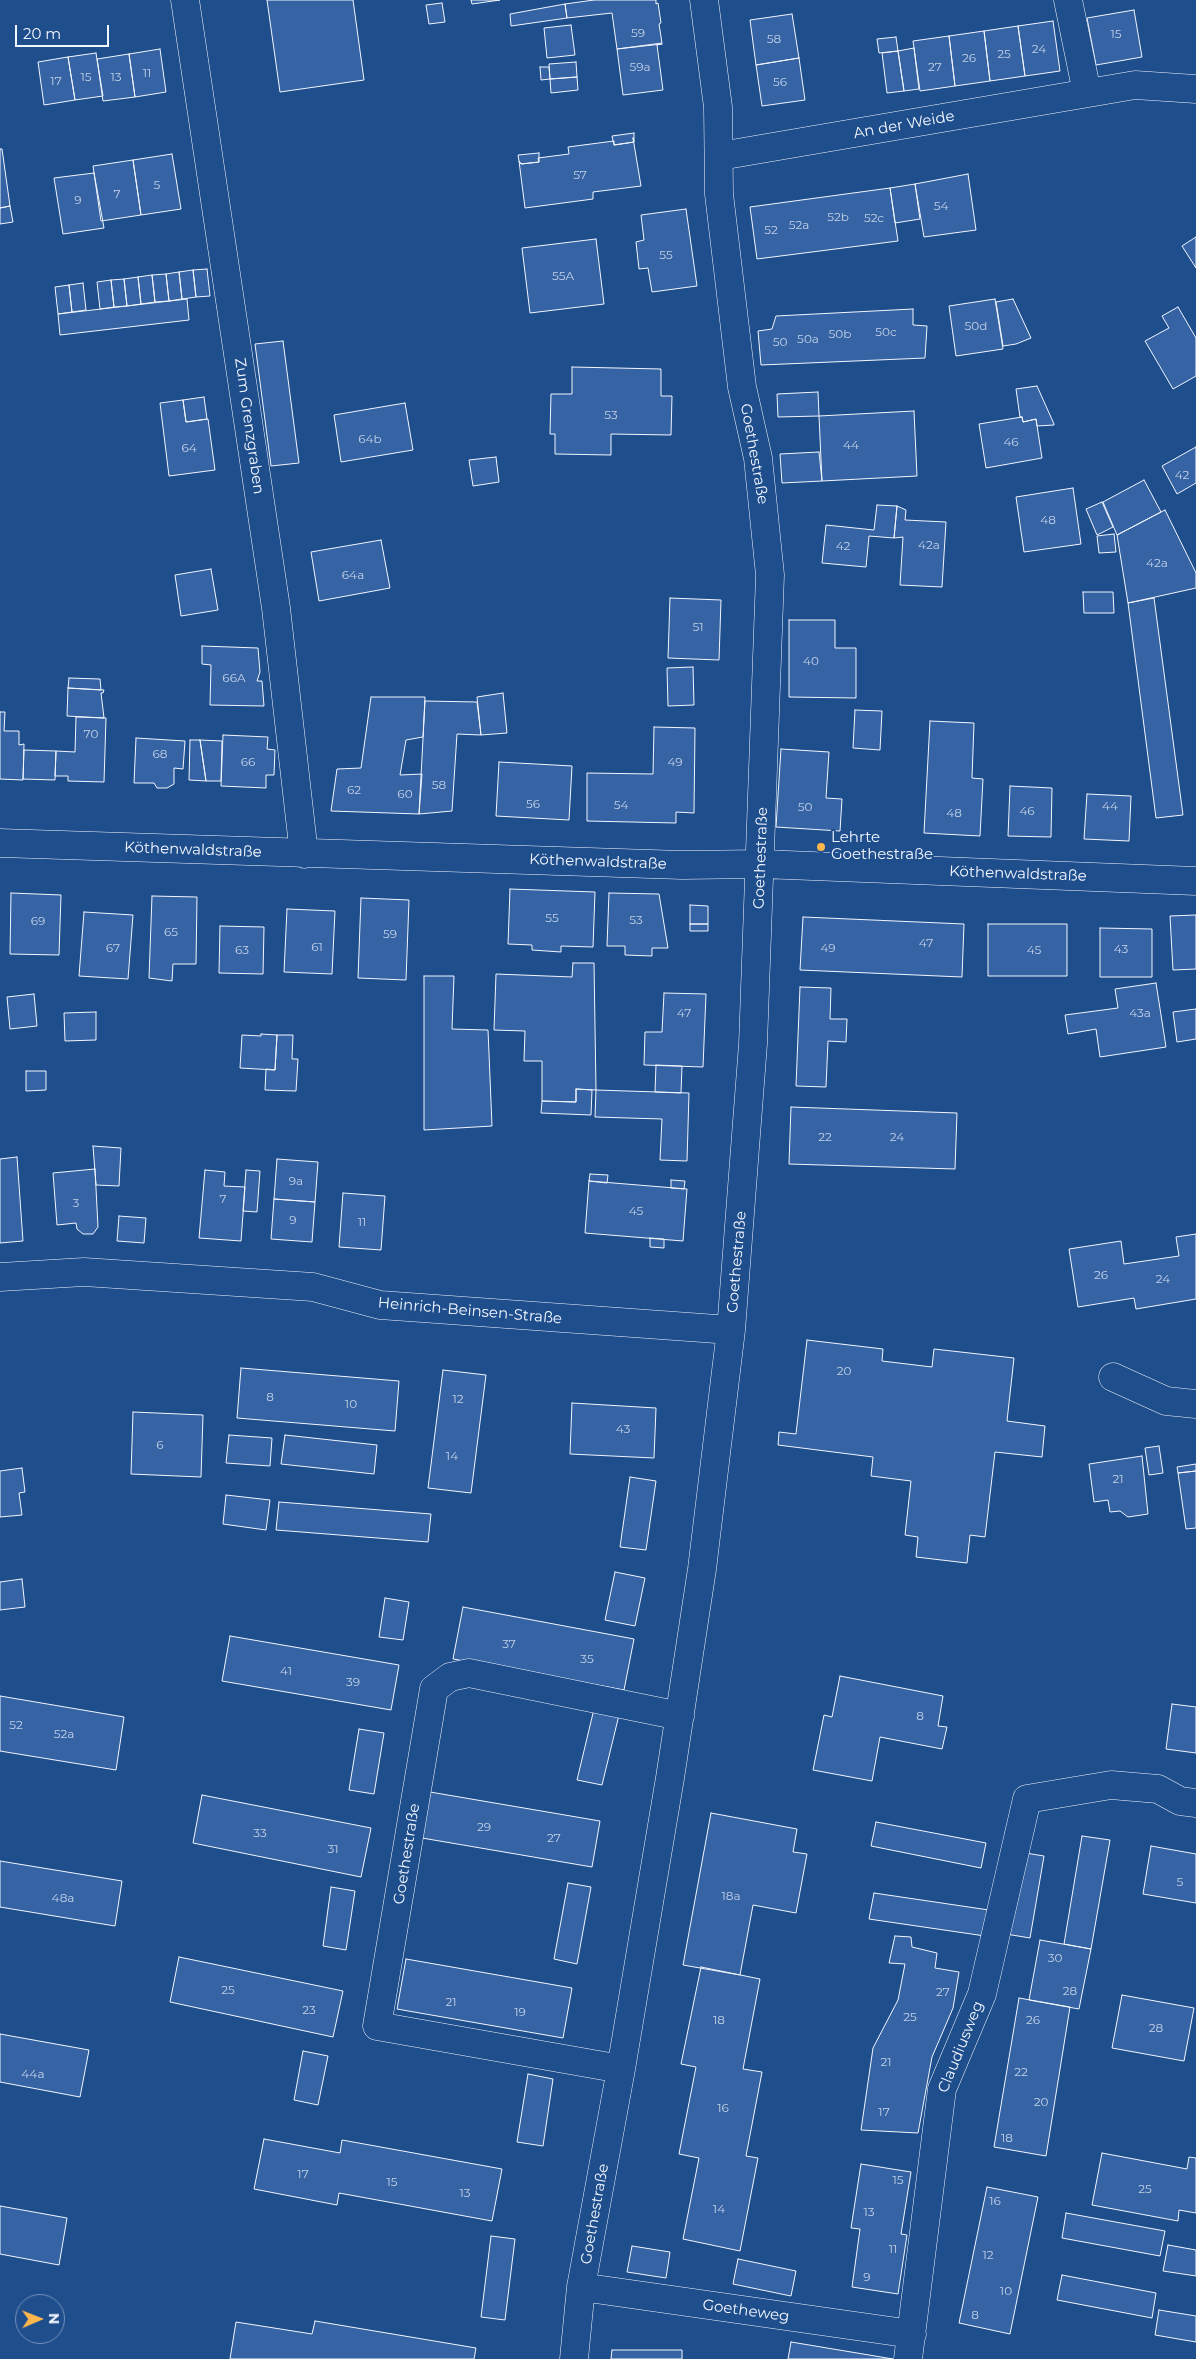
<!DOCTYPE html>
<html>
<head>
<meta charset="utf-8">
<style>
	body { margin:0 }
	#map { position:relative; width:1196px; height:2359px; overflow:hidden; background:#1f4e8c; font-family:Montserrat,sans-serif }
	canvas { display:block }
	.north { position:absolute; left:15px; top:2294px; width:50px; height:50px; box-sizing:border-box; background:#1f4e8c; border:1px solid #7391ba; border-radius:50%; rotate:89deg; font-size:14px; font-weight:700; line-height:20px; text-align:center; color:#f2f6ff }
	.north::after { content:''; display:block; margin:auto; width:18px; height:22px; background:#ffb74d; clip-path:polygon(50% 0,100% 100%,50% 72%,0 100%) }
	.scale { position:absolute; left:15px; top:25px; width:94px; height:22px; box-sizing:border-box; border:2px solid #f2f6ff; border-top:0; padding-left:6px; font-size:15px; line-height:18px; white-space:nowrap; color:#f2f6ff; -webkit-text-stroke:4px #1f4e8c; paint-order:stroke }
</style>
</head>
<body>
<div id="map">
<canvas width="1196" height="2359"></canvas>
<div class="north">N</div>
<div class="scale">20 m</div>
</div>
<script>
const g = document.querySelector('canvas').getContext('2d');
g.lineJoin = 'round';
function paint(path, color) { g.fillStyle = color; g.fill(path, 'evenodd'); }
const toPath = rows => new Path2D(rows.map(r => 'M' + r).join(''));
function trace(path, color, width, dash) { g.strokeStyle = color; g.lineWidth = width; g.lineCap = dash ? 'butt' : 'round'; g.setLineDash(dash || []); g.stroke(path); }
function write(font, color, halo, rows, align = 'center') {
  g.font = font + ' Montserrat,sans-serif'; g.lineWidth = 4; g.setLineDash([]); g.textBaseline = 'middle'; g.strokeStyle = halo; g.fillStyle = color; for (const [text, x, y, turn = 0] of rows) {
    g.save(); g.translate(x, y); g.rotate((+turn || 0) * Math.PI / 180); g.textAlign = isNaN(turn) ? turn : align; if (halo) g.strokeText(text, 0, 0); g.fillText(text, 0, 0); g.restore();
  }
}
const building = toPath([
	[267,0,353,0,364,80,280,92,267,0],
	[471,0,500,0,472,4,471,0],
	[594,0,656,0,656,4,658,3,661,23,659,24,662,43,617,49,612,13,567,18,565,4,594,0],
	[442,3,445,22,429,24,426,5,442,3],
	[565,4,567,18,511,26,510,14,565,4],
	[1134,10,1142,57,1096,65,1087,18,1134,10],
	[792,14,799,58,756,65,750,20,792,14],
	[1053,21,1060,71,1025,76,1018,26,1053,21],
	[571,25,575,55,547,58,544,28,571,25],
	[1018,26,1025,76,990,81,984,31,1018,26],
	[984,31,990,81,955,86,949,36,984,31],
	[949,36,955,86,920,91,913,41,949,36],
	[896,37,898,51,879,53,877,39,896,37],
	[662,44,657,45,663,90,623,95,617,49,662,44],
	[914,48,919,89,904,91,898,51,914,48],
	[160,49,166,92,135,97,129,54,160,49],
	[898,51,904,91,887,93,882,53,898,51],
	[96,53,103,96,75,100,68,57,96,53],
	[129,54,135,97,103,101,97,59,129,54],
	[68,57,75,100,44,105,38,62,68,57],
	[799,58,805,100,762,106,756,65,799,58],
	[576,62,577,77,550,79,549,64,576,62],
	[540,67,549,67,550,79,541,80,540,67],
	[577,77,578,90,551,93,550,79,577,77],
	[634,133,634,142,614,145,613,141,612,136,634,133],
	[633,138,641,186,593,192,593,199,525,208,519,161,521,164,539,162,538,158,569,154,568,147,614,141,614,145,634,142,633,138],
	[0,149,2,149,10,206,0,208,0,149],
	[539,153,539,162,521,164,519,161,518,155,539,153],
	[172,154,181,209,141,215,133,160,172,154],
	[133,160,141,215,101,221,93,166,133,160],
	[94,173,104,228,63,234,54,178,94,173],
	[968,174,976,230,924,237,915,184,968,174],
	[915,184,920,219,895,223,890,188,915,184],
	[890,188,898,241,757,259,750,207,890,188],
	[10,206,13,222,0,224,0,208,10,206],
	[686,209,697,286,652,292,648,268,639,269,636,242,644,240,641,215,686,209],
	[1196,237,1196,268,1182,246,1196,237],
	[596,239,604,304,530,313,522,248,596,239],
	[207,269,210,296,196,297,193,270,207,269],
	[193,270,196,297,182,299,179,272,193,270],
	[179,272,182,299,169,301,166,274,179,272],
	[166,274,169,301,155,302,152,275,166,274],
	[152,275,155,302,141,304,138,277,152,275],
	[138,277,141,304,127,306,124,279,138,277],
	[124,279,127,306,114,307,111,280,124,279],
	[111,280,114,307,100,309,97,282,111,280],
	[83,283,86,310,72,312,69,285,83,283],
	[69,285,72,312,58,314,55,287,69,285],
	[187,299,189,320,60,335,58,314,187,299],
	[995,299,1003,349,956,356,949,306,995,299],
	[1013,299,1031,338,1016,344,1003,346,996,302,1013,299],
	[1178,307,1196,338,1196,376,1173,389,1145,341,1169,328,1162,316,1178,307],
	[913,309,913,325,927,326,925,358,761,365,758,331,772,329,776,316,913,309],
	[283,341,299,463,271,466,255,344,283,341],
	[572,367,661,369,661,396,672,396,671,435,611,434,611,455,555,454,555,434,550,434,551,394,572,394,572,367],
	[1037,386,1054,424,1054,425,1037,426,1036,419,1023,422,1022,417,1020,417,1016,389,1037,386],
	[818,392,819,416,778,417,777,394,818,392],
	[204,397,207,419,186,422,183,400,204,397],
	[183,400,186,422,208,419,215,470,169,476,160,403,183,400],
	[405,403,413,450,341,462,334,415,405,403],
	[914,411,917,476,822,481,819,416,914,411],
	[1022,417,1023,422,1036,419,1042,458,986,468,979,424,1022,417],
	[1196,447,1196,483,1177,494,1162,466,1196,447],
	[819,452,822,481,782,483,780,454,819,452],
	[496,457,499,482,473,486,469,460,496,457],
	[1144,480,1161,512,1117,535,1103,502,1144,480],
	[1073,488,1081,544,1024,552,1016,497,1073,488],
	[1102,502,1113,527,1097,535,1086,509,1102,502],
	[877,505,897,506,894,538,869,536,866,567,822,563,826,525,874,530,877,505],
	[897,506,906,510,905,520,946,522,942,587,900,585,903,537,894,538,897,506],
	[1165,510,1196,573,1196,588,1128,603,1117,535,1165,510],
	[1114,534,1116,552,1099,553,1097,536,1114,534],
	[381,540,390,588,319,601,311,552,381,540],
	[211,569,218,610,181,616,175,575,211,569],
	[1083,592,1113,592,1114,613,1084,613,1083,592],
	[670,598,721,600,719,660,668,658,670,598],
	[1154,598,1183,815,1156,818,1128,603,1154,598],
	[789,620,835,620,835,648,856,648,856,698,789,697,789,620],
	[202,646,258,648,260,672,257,681,262,681,264,706,210,705,211,665,202,664,202,646],
	[693,667,694,705,668,706,667,668,693,667],
	[69,678,100,679,101,690,68,688,69,678],
	[68,688,104,690,103,693,101,693,104,718,67,716,68,688],
	[503,693,507,733,481,735,477,697,503,693],
	[371,697,425,697,423,737,406,740,400,775,422,774,419,814,331,811,337,769,361,768,371,697],
	[425,701,477,702,481,735,457,734,452,811,419,814,425,701],
	[855,710,882,711,880,750,853,748,855,710],
	[0,712,5,712,4,731,19,731,19,745,24,744,23,780,0,779,0,712],
	[76,717,106,718,104,782,68,781,68,776,55,776,56,751,75,752,76,717],
	[930,721,974,723,972,778,983,779,980,836,924,833,930,721],
	[654,727,695,728,694,813,676,812,676,823,587,821,587,773,653,774,654,727],
	[223,735,268,737,267,749,275,750,274,775,266,775,266,788,221,786,223,735],
	[136,738,185,741,183,769,174,768,174,784,167,788,157,788,154,783,134,783,136,738],
	[190,740,200,740,206,781,189,780,190,740],
	[200,740,222,741,221,781,206,781,200,740],
	[781,749,829,752,826,798,842,799,840,831,776,827,781,749],
	[24,750,56,751,55,780,23,779,24,750],
	[499,762,572,766,569,820,496,816,499,762],
	[1010,786,1052,788,1051,837,1008,836,1010,786],
	[1087,794,1131,796,1129,841,1084,839,1087,794],
	[510,889,595,892,593,947,561,946,561,952,532,950,532,945,508,944,510,889],
	[11,893,61,895,59,955,10,954,11,893],
	[609,893,659,894,668,948,652,948,652,956,625,955,625,946,607,946,609,893],
	[152,896,197,897,196,964,173,964,172,981,149,978,152,896],
	[361,898,409,900,406,980,358,978,361,898],
	[690,905,708,906,708,924,690,924,690,905],
	[287,909,335,911,332,974,284,972,287,909],
	[84,912,133,915,128,979,79,976,84,912],
	[1196,915,1196,969,1173,970,1170,916,1196,915],
	[803,917,964,924,962,977,800,970,803,917],
	[690,924,708,924,708,931,690,931,690,924],
	[988,924,1067,924,1067,976,988,976,988,924],
	[220,926,264,927,263,974,219,973,220,926],
	[1100,928,1152,929,1152,977,1100,977,1100,928],
	[573,963,594,963,596,1090,576,1089,576,1102,542,1101,542,1061,524,1061,525,1031,494,1030,496,974,572,977,573,963],
	[424,976,454,976,452,1029,488,1030,492,1126,424,1130,424,976],
	[1156,983,1166,1047,1100,1057,1096,1029,1068,1034,1065,1015,1118,1008,1115,989,1156,983],
	[800,987,831,988,830,1019,847,1019,846,1042,828,1041,826,1087,796,1086,800,987],
	[664,993,706,994,703,1067,644,1065,645,1032,662,1032,664,993],
	[34,994,37,1026,10,1029,7,997,34,994],
	[1196,1009,1196,1039,1177,1042,1173,1012,1196,1009],
	[96,1012,96,1040,65,1041,64,1013,96,1012],
	[261,1034,277,1035,275,1070,240,1068,242,1035,261,1036,261,1034],
	[277,1035,293,1035,292,1059,298,1059,296,1091,265,1090,266,1069,275,1070,277,1035],
	[656,1065,682,1066,681,1093,655,1092,656,1065],
	[26,1071,46,1071,46,1090,26,1091,26,1071],
	[576,1089,592,1090,591,1115,541,1113,542,1101,576,1102,576,1089],
	[596,1090,689,1093,687,1161,660,1160,662,1119,595,1117,596,1090],
	[791,1107,957,1113,955,1169,789,1164,791,1107],
	[93,1146,121,1148,119,1186,96,1185,93,1146],
	[17,1157,23,1241,0,1243,0,1159,17,1157],
	[277,1159,318,1162,315,1202,274,1199,277,1159],
	[95,1169,98,1227,93,1234,83,1234,77,1229,76,1223,57,1225,53,1173,95,1169],
	[205,1170,225,1172,224,1186,245,1187,241,1241,199,1238,205,1170],
	[246,1170,260,1171,257,1212,243,1211,246,1170],
	[590,1174,608,1175,607,1183,589,1181,590,1174],
	[671,1180,685,1181,684,1189,671,1188,671,1180],
	[589,1181,687,1189,683,1241,585,1233,589,1181],
	[343,1193,385,1196,381,1250,339,1247,343,1193],
	[274,1199,315,1202,312,1242,271,1239,274,1199],
	[119,1216,146,1218,144,1243,117,1241,119,1216],
	[1196,1234,1196,1299,1136,1309,1134,1298,1078,1307,1069,1249,1121,1241,1124,1264,1179,1256,1176,1237,1196,1234],
	[650,1238,664,1239,664,1248,650,1247,650,1238],
	[807,1340,883,1349,882,1361,932,1367,934,1349,1014,1358,1007,1421,1045,1426,1042,1457,995,1452,985,1537,970,1535,967,1563,916,1557,918,1537,905,1535,911,1481,871,1476,873,1457,778,1445,779,1432,796,1434,807,1340],
	[241,1368,399,1381,395,1431,237,1418,241,1368],
	[443,1370,486,1375,471,1493,428,1488,443,1370],
	[572,1403,656,1408,654,1458,570,1454,572,1403],
	[133,1412,203,1415,201,1477,131,1474,133,1412],
	[229,1435,272,1438,270,1466,226,1463,229,1435],
	[285,1435,377,1445,374,1474,281,1464,285,1435],
	[1159,1446,1163,1473,1149,1475,1145,1448,1159,1446],
	[1142,1456,1148,1514,1128,1517,1120,1511,1110,1512,1108,1500,1094,1502,1089,1464,1142,1456],
	[1196,1464,1196,1471,1178,1473,1177,1467,1196,1464],
	[22,1468,25,1492,19,1493,22,1515,0,1517,0,1471,22,1468],
	[1196,1471,1196,1528,1186,1529,1178,1473,1196,1471],
	[630,1477,656,1481,646,1550,620,1547,630,1477],
	[226,1495,270,1500,266,1530,223,1524,226,1495],
	[279,1502,431,1514,428,1542,276,1530,279,1502],
	[615,1572,645,1578,635,1626,605,1620,615,1572],
	[22,1579,25,1607,0,1610,0,1582,22,1579],
	[385,1598,409,1602,403,1640,379,1637,385,1598],
	[463,1607,634,1639,624,1690,453,1659,463,1607],
	[230,1636,399,1665,391,1710,222,1681,230,1636],
	[840,1676,943,1696,938,1726,947,1727,942,1749,880,1737,872,1781,813,1770,824,1715,832,1717,840,1676],
	[0,1696,124,1717,116,1770,0,1751,0,1696],
	[1172,1704,1196,1707,1196,1753,1166,1749,1172,1704],
	[594,1709,619,1715,602,1785,577,1780,594,1709],
	[359,1729,384,1733,374,1794,349,1790,359,1729],
	[430,1792,600,1821,592,1867,422,1838,430,1792],
	[202,1795,371,1828,361,1877,193,1843,202,1795],
	[711,1813,797,1829,793,1852,807,1854,796,1913,753,1905,740,1975,683,1965,711,1813],
	[876,1822,986,1843,981,1868,871,1846,876,1822],
	[1082,1836,1110,1840,1091,1949,1064,1944,1082,1836],
	[1151,1846,1196,1854,1196,1903,1143,1894,1151,1846],
	[1019,1852,1044,1856,1030,1938,1006,1934,1019,1852],
	[0,1861,122,1881,115,1926,0,1907,0,1861],
	[568,1883,591,1887,577,1964,554,1959,568,1883],
	[331,1887,355,1891,346,1950,323,1946,331,1887],
	[874,1893,989,1910,985,1936,869,1919,874,1893],
	[895,1936,911,1937,912,1947,937,1953,935,1968,959,1972,953,2008,932,2057,918,2133,861,2130,873,2048,898,2000,905,1964,889,1963,895,1936],
	[1040,1940,1091,1949,1079,2009,1029,2000,1040,1940],
	[179,1957,343,1991,333,2037,170,2002,179,1957],
	[406,1959,572,1988,563,2038,397,2009,406,1959],
	[701,1967,760,1979,743,2069,762,2072,746,2156,758,2158,740,2251,683,2239,699,2158,679,2154,696,2067,681,2064,701,1967],
	[1122,1995,1194,2008,1184,2061,1112,2048,1122,1995],
	[1019,1998,1070,2007,1046,2156,994,2147,1019,1998],
	[0,2034,89,2050,80,2097,0,2082,0,2034],
	[303,2051,328,2056,318,2105,294,2100,303,2051],
	[528,2074,553,2079,543,2146,517,2142,528,2074],
	[264,2139,340,2153,342,2140,502,2169,492,2221,339,2193,337,2205,254,2189,264,2139],
	[1102,2153,1187,2169,1189,2157,1196,2158,1196,2213,1179,2210,1178,2221,1092,2205,1102,2153],
	[861,2164,911,2172,901,2234,907,2235,898,2294,852,2287,860,2229,851,2228,861,2164],
	[987,2187,1038,2197,1010,2334,959,2323,987,2187],
	[0,2206,67,2218,59,2265,0,2254,0,2206],
	[1066,2213,1165,2231,1160,2256,1062,2238,1066,2213],
	[491,2236,515,2239,505,2320,481,2317,491,2236],
	[1168,2245,1196,2250,1196,2276,1163,2271,1168,2245],
	[632,2246,670,2252,666,2278,627,2272,632,2246],
	[738,2259,796,2271,791,2296,733,2284,738,2259],
	[1062,2275,1156,2293,1152,2318,1057,2300,1062,2275],
	[1159,2310,1196,2316,1196,2342,1155,2335,1159,2310],
	[315,2321,476,2348,474,2359,230,2359,236,2322,312,2334,315,2321],
	[791,2342,893,2359,788,2359,791,2342],
	[612,2350,682,2350,682,2359,611,2359,612,2350]
]);
paint(building, '#3563a3');
trace(building, '#f2f6ff', 1);
const minor = toPath([
	[185,0,276,608,304,854],
	[1068,0,1087,93],
	[720,156,1135,85,1196,89],
	[0,843,682,865,761,864,1196,881],
	[0,1277,84,1272,313,1287,380,1305,731,1330],
	[1113,1377,1166,1401,1196,1404],
	[621,2069,377,2026,434,1689,450,1677,469,1673,680,1716],
	[581,2287,912,2334],
	[574,2359,581,2287,621,2069,670,1778,702,1569,731,1330,753,1044,770,575,758,458,742,387,719,194,718,107,704,0],
	[908,2359,942,2089,982,1994,1027,1799,1111,1785,1158,1789,1180,1801,1196,1803]
]);
trace(minor, '#f2f6ff', 29);
trace(minor, '#1f4e8c', 28);
for (const [x, y, r, color] of [
	[821,847,5,"#ffb74d"]
]) { const dot = new Path2D(); dot.arc(x, y, r, 0, 2 * Math.PI); g.fillStyle = color; g.fill(dot); trace(dot, '#1f4e8c', 2); }
write('12px', '#c3d1e8', null, [
	["59",638,33],
	["15",1116,34],
	["58",774,39],
	["24",1039,49],
	["25",1004,54],
	["26",969,58],
	["59a",640,67],
	["27",935,67],
	["11",147,73],
	["15",86,77],
	["13",116,77],
	["17",56,81],
	["56",780,82],
	["57",580,175],
	["5",157,185],
	["7",117,194],
	["9",78,200],
	["54",941,206],
	["52b",838,217],
	["52c",874,218],
	["52a",799,225],
	["52",771,230],
	["55",666,255],
	["55A",563,276],
	["50d",976,326],
	["50c",886,332],
	["50b",840,334],
	["50a",808,339],
	["50",780,342],
	["53",611,415],
	["64b",370,439],
	["46",1011,442],
	["44",851,445],
	["64",189,448],
	["42",1182,475],
	["48",1048,520],
	["42a",929,545],
	["42",843,546],
	["42a",1157,563],
	["64a",353,575],
	["51",698,627],
	["40",811,661],
	["66A",234,678],
	["70",91,734],
	["68",160,754],
	["66",248,762],
	["49",675,762],
	["58",439,785],
	["62",354,790],
	["60",405,794],
	["56",533,804],
	["54",621,805],
	["44",1110,806],
	["50",805,807],
	["46",1027,811],
	["48",954,813],
	["55",552,918],
	["53",636,920],
	["69",38,921],
	["65",171,932],
	["59",390,934],
	["47",926,943],
	["61",317,947],
	["67",113,948],
	["49",828,948],
	["43",1121,949],
	["63",242,950],
	["45",1034,950],
	["47",684,1013],
	["43a",1140,1013],
	["22",825,1137],
	["24",897,1137],
	["9a",296,1181],
	["7",223,1199],
	["3",76,1203],
	["45",636,1211],
	["9",293,1220],
	["11",362,1222],
	["26",1101,1275],
	["24",1163,1279],
	["20",844,1371],
	["8",270,1397],
	["12",458,1399],
	["10",351,1404],
	["43",623,1429],
	["6",160,1445],
	["14",452,1456],
	["21",1118,1479],
	["37",509,1644],
	["35",587,1659],
	["41",286,1671],
	["39",353,1682],
	["8",920,1716],
	["52",16,1725],
	["52a",64,1734],
	["29",484,1827],
	["33",260,1833],
	["27",554,1838],
	["31",333,1849],
	["5",1180,1882],
	["18a",731,1896],
	["48a",63,1898],
	["30",1055,1958],
	["25",228,1990],
	["28",1070,1991],
	["27",943,1992],
	["21",451,2002],
	["23",309,2010],
	["19",520,2012],
	["25",910,2017],
	["18",719,2020],
	["26",1033,2020],
	["28",1156,2028],
	["21",886,2062],
	["22",1021,2072],
	["44a",33,2074],
	["20",1041,2102],
	["16",723,2108],
	["17",884,2112],
	["18",1007,2138],
	["17",303,2174],
	["15",898,2180],
	["15",392,2182],
	["25",1145,2189],
	["13",465,2193],
	["16",995,2201],
	["14",719,2209],
	["13",869,2212],
	["11",893,2249],
	["12",988,2255],
	["9",867,2277],
	["10",1006,2291],
	["8",975,2315]
]);
write('15px', '#f2f6ff', '#1f4e8c', [
	["An der Weide",904,125,-10],
	["Zum Grenzgraben",249,426,82],
	["Goethestraße",754,454,80],
	["Köthenwaldstraße",193,850,2],
	["Goethestraße",761,858,-88],
	["Köthenwaldstraße",598,862,2],
	["Köthenwaldstraße",1018,874,2],
	["Goethestraße",737,1262,-85],
	["Heinrich-Beinsen-Straße",470,1311,5],
	["Goethestraße",407,1854,-81],
	["Claudiusweg",961,2047,-68],
	["Goethestraße",595,2214,-80],
	["Goetheweg",746,2311,8]
]);
write('15px', '#f2f6ff', '#1f4e8c', [
	["Lehrte",831,838],
	["Goethestraße",831,855]
], 'left');
</script>
</body>
</html>
